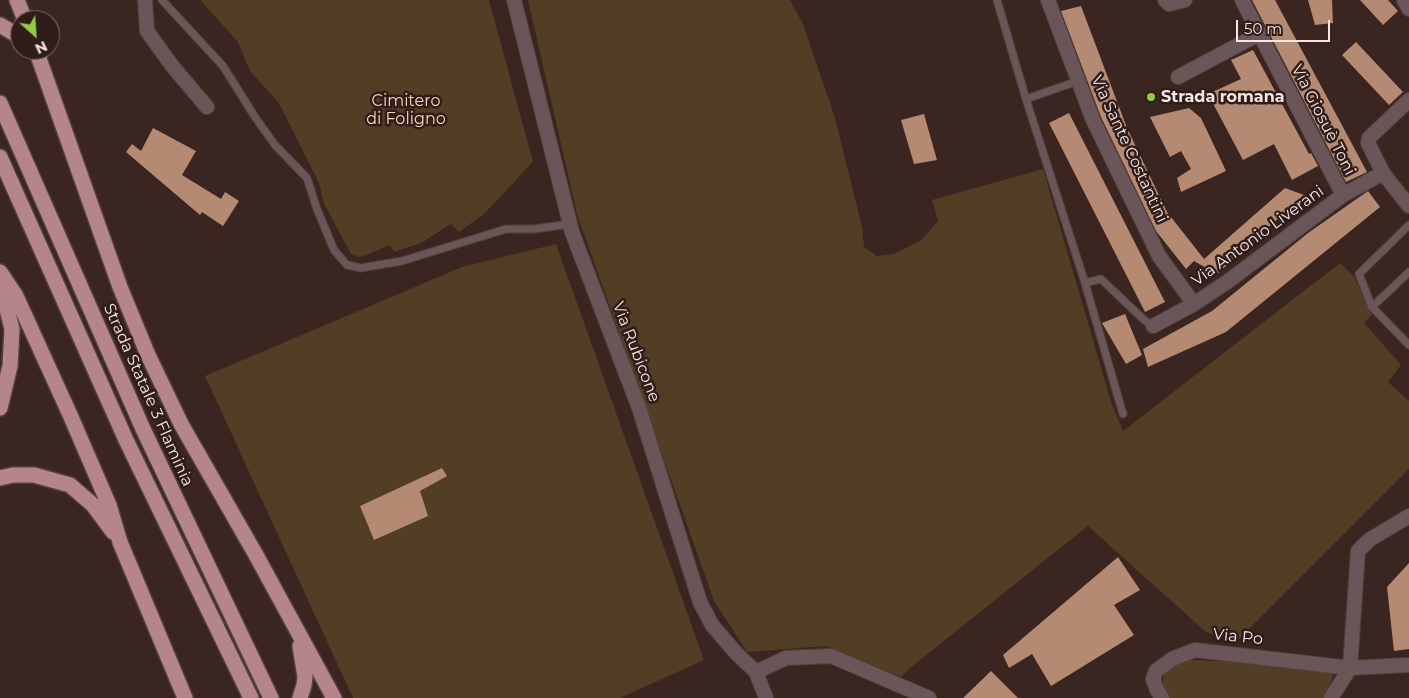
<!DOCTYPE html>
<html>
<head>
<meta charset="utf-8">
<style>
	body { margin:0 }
	#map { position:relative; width:1409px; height:698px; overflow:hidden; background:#3a2521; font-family:Montserrat,sans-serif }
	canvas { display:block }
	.north { position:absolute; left:10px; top:10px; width:50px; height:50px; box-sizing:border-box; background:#301c18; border:1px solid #7f6d6a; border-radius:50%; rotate:154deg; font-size:14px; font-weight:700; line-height:20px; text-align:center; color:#f6e7e5 }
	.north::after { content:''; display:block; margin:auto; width:18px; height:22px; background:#91cd40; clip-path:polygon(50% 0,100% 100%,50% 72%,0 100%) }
	.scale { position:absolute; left:1236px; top:20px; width:94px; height:22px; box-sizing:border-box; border:2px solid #f6e7e5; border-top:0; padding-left:6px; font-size:15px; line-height:18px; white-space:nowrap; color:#f6e7e5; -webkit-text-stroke:4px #301c18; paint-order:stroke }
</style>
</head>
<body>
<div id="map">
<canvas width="1409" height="698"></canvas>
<div class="north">N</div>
<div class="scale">50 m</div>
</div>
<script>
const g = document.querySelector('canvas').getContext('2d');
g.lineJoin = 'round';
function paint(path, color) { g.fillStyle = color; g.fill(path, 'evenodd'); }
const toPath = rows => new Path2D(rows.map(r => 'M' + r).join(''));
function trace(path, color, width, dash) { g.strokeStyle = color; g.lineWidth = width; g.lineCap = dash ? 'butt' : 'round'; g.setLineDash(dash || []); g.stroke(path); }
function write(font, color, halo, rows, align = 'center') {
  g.font = font + ' Montserrat,sans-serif'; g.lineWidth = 5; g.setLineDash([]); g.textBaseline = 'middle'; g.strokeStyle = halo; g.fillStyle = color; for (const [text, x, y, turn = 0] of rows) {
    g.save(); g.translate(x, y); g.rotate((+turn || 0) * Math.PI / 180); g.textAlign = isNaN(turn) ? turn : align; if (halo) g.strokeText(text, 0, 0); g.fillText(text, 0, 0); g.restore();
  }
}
paint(toPath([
	[200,0,489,0,533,162,484,214,459,232,451,224,421,243,394,252,390,245,364,256,358,257,351,254,324,204,319,183,279,103,250,71,238,42],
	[528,0,790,0,803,24,835,118,862,227,864,247,877,256,894,254,920,241,938,221,932,200,1043,169,1112,405,1123,431,1340,263,1354,277,1372,315,1364,323,1401,365,1388,382,1409,401,1409,469,1236,642,1206,632,1088,526,910,668,901,677,826,646,747,652,714,601,577,214],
	[556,244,704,660,620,698,353,698,205,376,462,267],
	[1187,660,1248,662,1296,669,1334,672,1326,698,1167,698,1162,688,1164,673,1169,666]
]), '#523d25');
paint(toPath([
	[1252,0,1275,0,1367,172,1346,182],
	[1308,0,1332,0,1333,23,1315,25],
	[1360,0,1388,0,1398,11,1383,25],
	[1081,6,1127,128,1167,212,1204,259,1285,188,1304,195,1217,274,1194,261,1186,269,1156,231,1101,117,1061,11],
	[1356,42,1403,92,1389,105,1342,55],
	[1253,50,1309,154,1311,153,1318,166,1292,180,1274,144,1243,160,1208,94,1241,79,1231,60],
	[1189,108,1201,118,1226,171,1181,192,1177,178,1191,169,1181,151,1170,157,1150,117],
	[1069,113,1165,302,1145,312,1049,123],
	[924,114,937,160,914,164,901,120],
	[153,128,196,151,182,175,221,199,225,192,239,201,223,226,202,212,200,215,126,152,132,144,141,151],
	[1368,191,1380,207,1226,332,1148,367,1143,349,1212,311,1308,233],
	[1125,314,1142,355,1126,364,1102,323],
	[442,468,447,476,420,491,428,516,374,540,360,506],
	[1118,557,1140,590,1114,605,1134,635,1051,686,1032,654,1009,668,1003,655],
	[1409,563,1409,649,1394,651,1387,587],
	[991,671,1018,698,963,698]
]), '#b58a72');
const service = toPath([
	[162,0,223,66,255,117,275,145,307,178,317,209,334,250,347,265,361,268,402,261,506,229,534,229,570,224],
	[997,0,1026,99],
	[1078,81,1026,99,1085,283,1123,414],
	[1409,225,1359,274,1372,307,1409,345],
	[1085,283,1101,279,1143,319,1153,326],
	[1372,307,1409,272]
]);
const minor = toPath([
	[145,0,147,31,173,67,207,107],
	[514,0,572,232,639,408,700,602,712,625,736,653,756,672,766,698],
	[1048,0,1093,120,1159,256,1194,304],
	[1165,0,1169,4,1185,0],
	[1242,0,1343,195],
	[1404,0,1409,9],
	[1178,77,1259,34],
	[1409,100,1369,138,1368,143,1383,173,1409,206],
	[1153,326,1194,304,1227,282,1343,195,1383,173],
	[1350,668,1358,551,1369,540,1409,516],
	[756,672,786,658,831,656,929,698],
	[1162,698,1157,690,1153,679,1156,671,1172,659,1195,650,1350,668,1409,665],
	[1331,698,1350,668]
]);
const trunk = toPath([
	[17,0,25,20],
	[0,25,20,37],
	[36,50,120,287,148,355,181,424,256,555,334,698],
	[0,103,143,429,271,698],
	[0,157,126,440,251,698],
	[0,272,16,296,71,417,109,505,120,542,185,698],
	[0,282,12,329,10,366,0,408],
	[0,478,13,475,34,475,70,485,93,505,113,532],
	[300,698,304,685,305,677,300,646]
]);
trace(service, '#54403c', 9);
trace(minor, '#54403c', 16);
trace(trunk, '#54403c', 18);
trace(service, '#6a5558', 7);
trace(minor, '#6a5558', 14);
trace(trunk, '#b4858c', 15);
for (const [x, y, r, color] of [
	[1151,97,5,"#91cd40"]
]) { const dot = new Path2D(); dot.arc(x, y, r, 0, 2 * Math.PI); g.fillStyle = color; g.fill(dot); trace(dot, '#301c18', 2); }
write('bold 16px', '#f6e7e5', '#301c18', [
	["Strada romana",1161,97]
], 'left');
write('16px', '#f8dab8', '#301c18', [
	["Cimitero",406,101],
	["di Foligno",406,119]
]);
write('16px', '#f6e7e5', '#301c18', [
	["Via Giosuè Toni",1323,120,63],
	["Via Sante Costantini",1129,149,65],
	["Via Antonio Liverani",1258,236,-36],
	["Via Rubicone",636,352,69],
	["Strada Statale 3 Flaminia",148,395,66],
	["Via Po",1238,637,6]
]);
</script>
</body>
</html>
